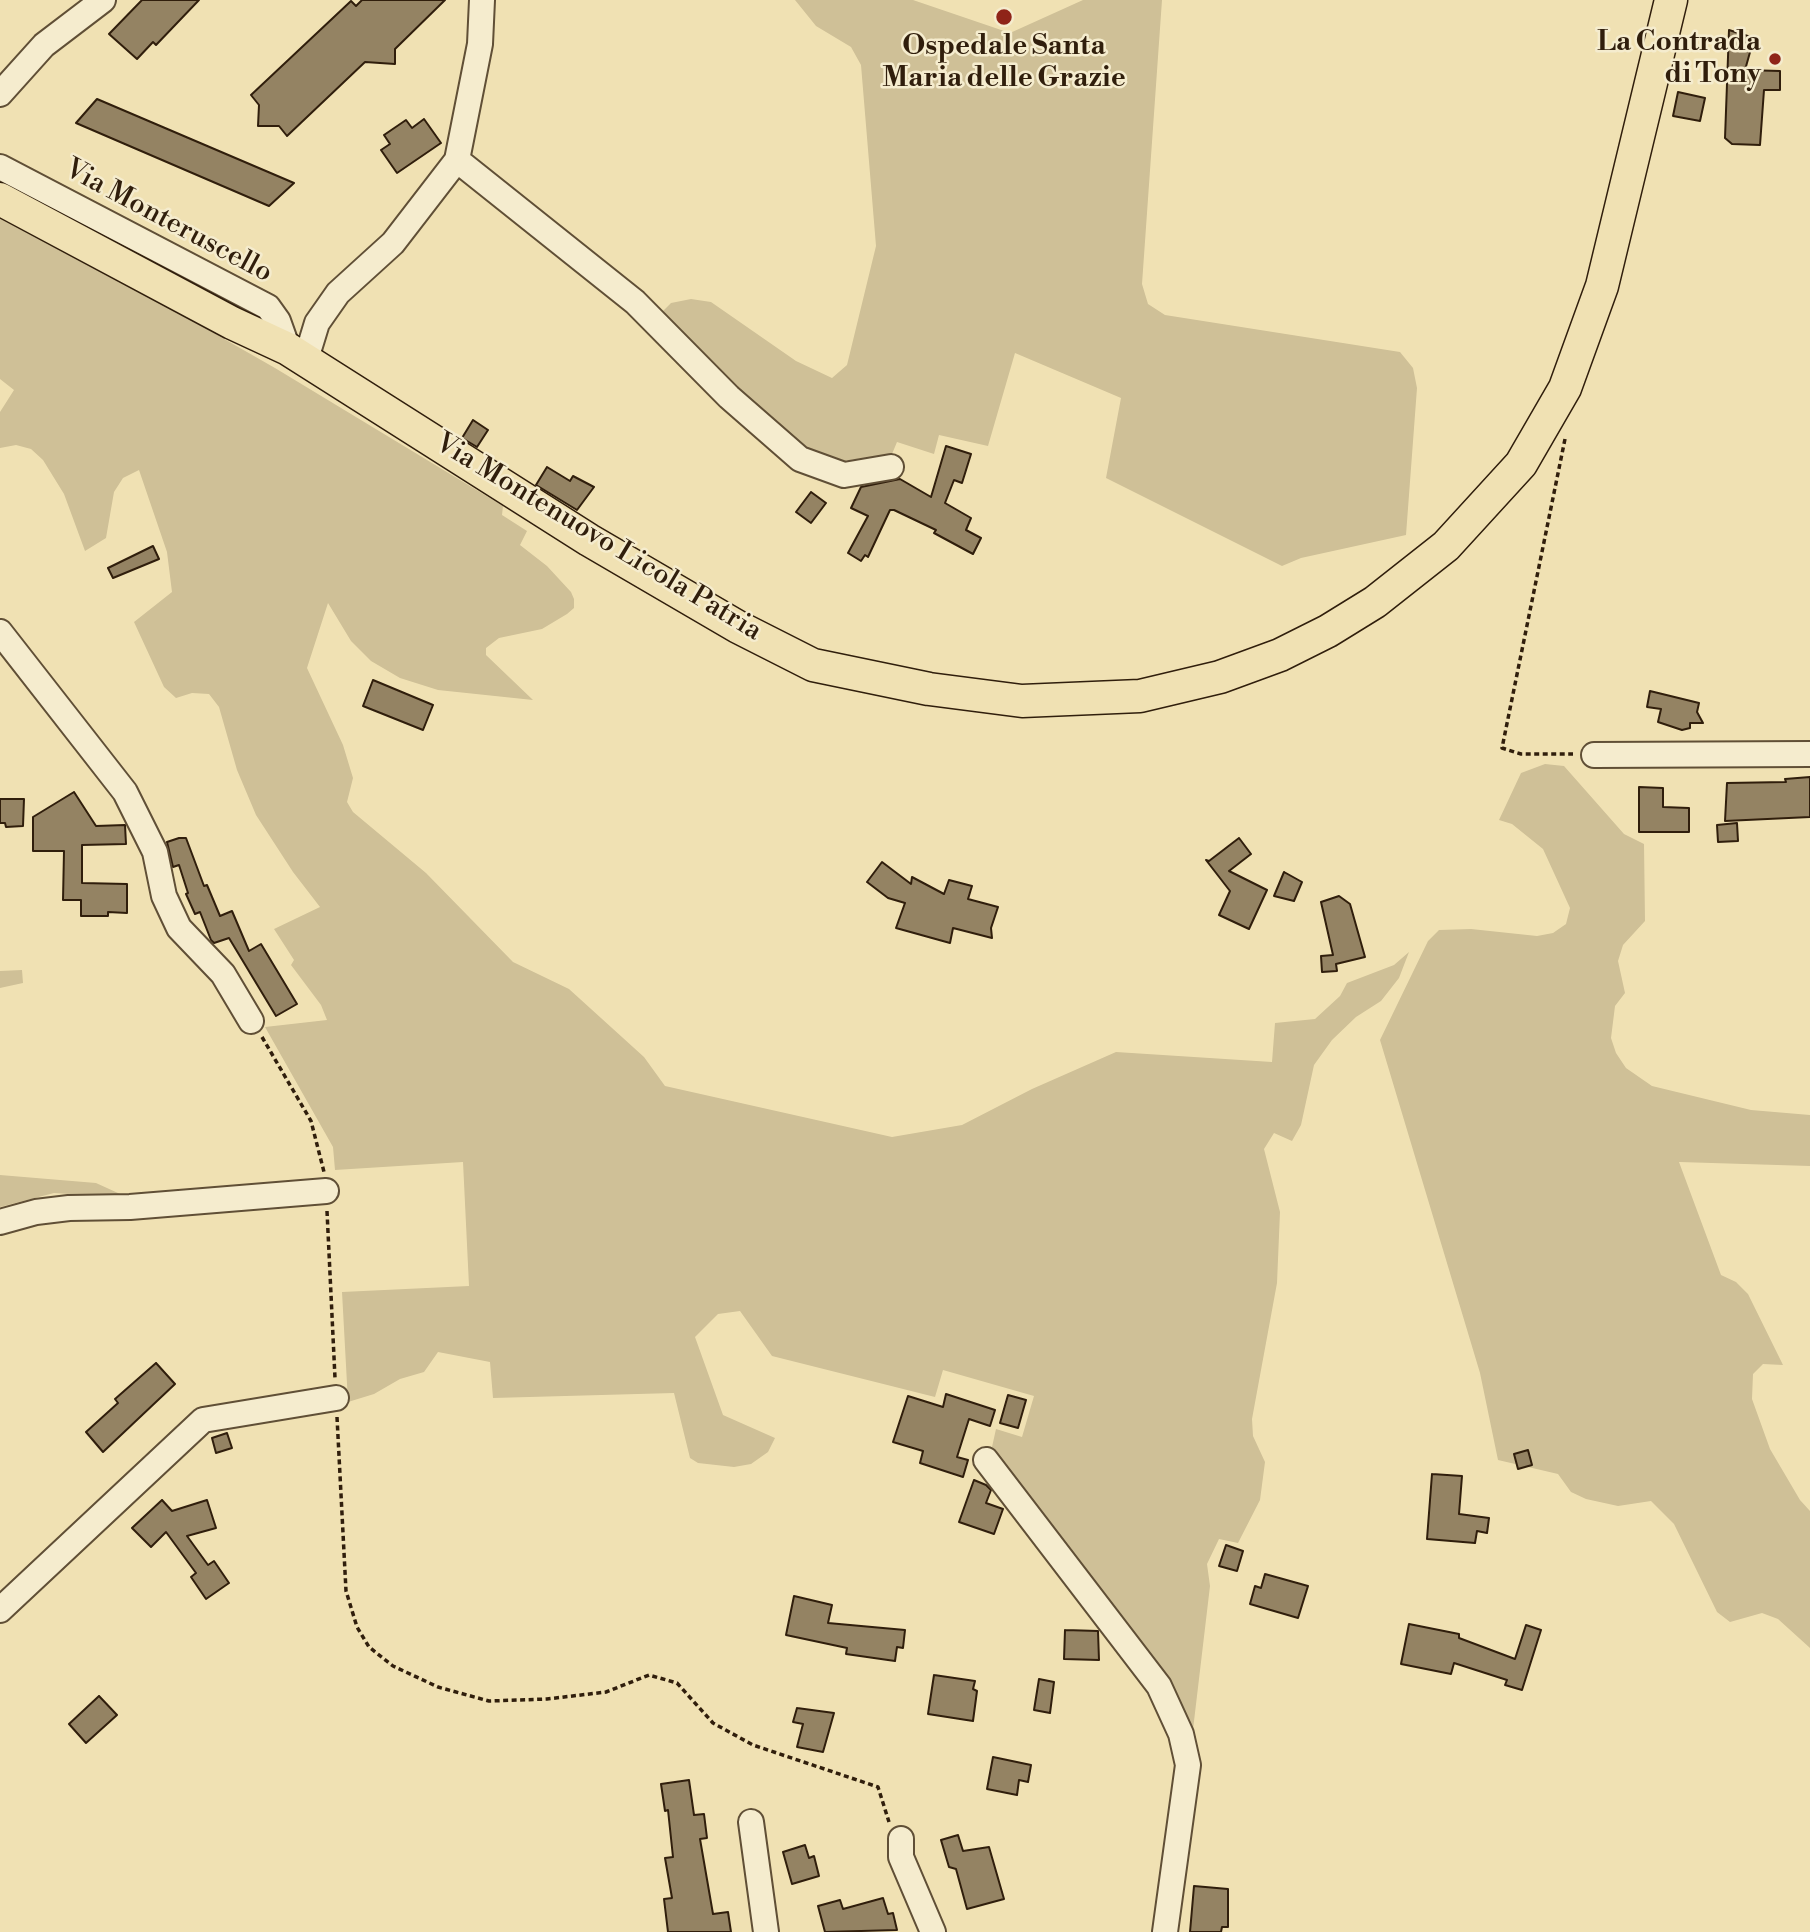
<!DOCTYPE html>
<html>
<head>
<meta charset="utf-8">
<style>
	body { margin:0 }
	canvas { display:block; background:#f0e1b3 }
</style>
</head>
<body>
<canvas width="1810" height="1932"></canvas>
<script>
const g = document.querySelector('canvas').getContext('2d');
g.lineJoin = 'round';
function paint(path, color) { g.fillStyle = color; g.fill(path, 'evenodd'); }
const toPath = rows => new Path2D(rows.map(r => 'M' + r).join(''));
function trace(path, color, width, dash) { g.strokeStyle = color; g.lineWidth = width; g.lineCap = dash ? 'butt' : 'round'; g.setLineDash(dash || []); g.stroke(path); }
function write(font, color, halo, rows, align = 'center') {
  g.font = font + ' "Libre Bodoni",serif'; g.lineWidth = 5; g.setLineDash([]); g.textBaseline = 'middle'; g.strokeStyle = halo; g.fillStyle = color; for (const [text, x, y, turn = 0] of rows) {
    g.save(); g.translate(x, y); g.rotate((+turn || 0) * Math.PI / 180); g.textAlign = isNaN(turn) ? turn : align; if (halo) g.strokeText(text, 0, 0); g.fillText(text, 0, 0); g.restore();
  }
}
paint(toPath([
	[795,0,913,0,1010,33,1083,0,1162,0,1142,284,1148,304,1165,315,1400,352,1413,368,1417,388,1406,535,1301,558,1282,566,1106,478,1121,398,1015,353,988,446,939,435,934,454,897,442,892,454,836,462,795,444,659,315,671,303,691,299,711,302,796,361,832,378,847,365,876,246,861,65,851,47,816,26],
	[0,211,275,368,503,506,502,515,527,531,520,545,547,566,571,592,574,599,574,608,567,614,542,629,499,638,486,648,486,655,533,700,438,690,400,678,371,661,351,641,328,603,307,668,343,745,353,778,347,802,353,812,426,873,513,962,569,989,644,1057,665,1086,892,1137,962,1125,1032,1089,1116,1052,1272,1062,1275,1023,1315,1019,1340,996,1347,983,1394,965,1409,952,1399,978,1381,1001,1356,1017,1332,1040,1314,1065,1301,1125,1292,1141,1274,1133,1264,1149,1280,1212,1277,1283,1252,1419,1253,1436,1265,1462,1260,1500,1238,1543,1219,1539,1207,1564,1210,1586,1192,1738,1170,1690,992,1447,996,1429,1022,1437,1034,1396,943,1370,935,1397,772,1356,740,1311,718,1314,695,1337,723,1415,775,1438,768,1452,751,1464,734,1467,698,1463,690,1458,674,1393,493,1398,490,1362,438,1352,424,1372,400,1379,374,1394,348,1402,342,1292,469,1286,463,1162,335,1170,333,1147,265,1027,327,1020,321,1005,291,965,294,960,274,929,320,907,293,872,256,815,237,770,219,707,209,694,192,693,176,698,164,687,134,622,172,592,167,552,139,470,123,478,114,492,106,538,85,551,64,494,43,460,31,449,16,445,0,448,0,412,14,390,0,379],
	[1545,764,1564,766,1624,834,1644,844,1645,921,1623,945,1618,961,1625,993,1615,1006,1611,1038,1616,1053,1626,1068,1652,1086,1751,1110,1810,1115,1810,1166,1679,1162,1721,1275,1736,1282,1748,1294,1783,1365,1763,1364,1753,1374,1752,1399,1770,1449,1800,1500,1810,1511,1810,1648,1778,1619,1762,1613,1730,1622,1717,1612,1674,1524,1651,1501,1618,1506,1586,1499,1571,1492,1558,1474,1498,1460,1480,1373,1380,1040,1428,941,1439,930,1471,929,1537,936,1553,933,1566,924,1570,908,1543,849,1512,824,1499,820,1521,773],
	[22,970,23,983,0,988,0,971],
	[0,1175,96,1183,129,1198,54,1193,0,1207]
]), '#cfc097');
const building = toPath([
	[142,0,199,0,156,45,153,42,137,59,109,34,142,0],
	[362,0,445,0,395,49,395,64,365,62,287,136,279,126,258,126,259,105,251,95,351,1,356,6,362,0],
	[1729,30,1754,38,1745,70,1780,71,1780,90,1764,90,1760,145,1732,144,1725,138,1729,30],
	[1678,92,1705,98,1700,121,1673,116,1678,92],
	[97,99,294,183,269,206,76,123,97,99],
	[424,119,441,143,397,173,381,150,390,144,384,135,406,120,412,128,424,119],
	[473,420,488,430,477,447,462,438,473,420],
	[946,446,971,454,962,483,954,480,945,503,971,518,966,530,981,538,973,554,934,533,936,530,894,510,890,510,868,557,865,555,861,561,848,553,868,516,851,508,861,487,900,479,931,497,946,446],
	[547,467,570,481,573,476,594,487,577,510,536,485,547,467],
	[811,492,826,503,811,523,796,512,811,492],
	[153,546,159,559,113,578,108,568,153,546],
	[373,680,433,705,423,730,363,706,373,680],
	[1650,691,1699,703,1697,712,1703,723,1690,723,1690,728,1682,730,1658,722,1661,709,1647,707,1650,691],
	[1810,777,1810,817,1725,821,1727,783,1786,782,1785,779,1810,777],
	[1639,787,1663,788,1663,807,1689,808,1689,832,1639,832,1639,787],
	[74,792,96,826,125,825,126,844,82,845,82,883,127,884,127,913,108,912,108,916,81,916,81,900,63,900,64,851,33,851,33,817,74,792],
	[0,799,24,799,23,826,6,827,5,823,0,823,0,799],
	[1737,823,1738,841,1718,842,1717,825,1737,823],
	[179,838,186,838,204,886,207,885,220,916,232,911,249,951,261,944,297,1004,276,1016,229,938,214,943,211,940,200,912,195,914,186,894,188,893,179,865,173,867,167,842,179,838],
	[1239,838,1251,854,1229,871,1267,890,1249,929,1219,915,1230,891,1206,860,1209,861,1239,838],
	[882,862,911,884,912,877,944,894,949,880,972,886,968,899,998,907,991,928,992,938,953,928,950,943,896,928,905,903,888,898,867,882,882,862],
	[1284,872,1302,882,1294,901,1274,896,1284,872],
	[1339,896,1350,904,1365,957,1336,964,1337,971,1322,972,1321,956,1333,955,1321,902,1339,896],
	[156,1363,175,1384,103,1452,86,1432,118,1403,115,1399,156,1363],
	[946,1394,995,1410,990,1426,969,1419,957,1457,968,1460,963,1477,920,1463,923,1451,893,1442,908,1396,943,1407,946,1394],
	[1008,1395,1026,1400,1018,1428,1000,1423,1008,1395],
	[227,1433,232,1448,216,1453,212,1438,227,1433],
	[1528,1450,1532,1465,1518,1469,1514,1454,1528,1450],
	[1432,1474,1462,1476,1459,1514,1489,1518,1487,1533,1477,1531,1475,1543,1427,1539,1432,1474],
	[974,1480,986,1485,991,1490,986,1503,1003,1509,994,1534,959,1522,974,1480],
	[162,1500,172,1511,207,1500,216,1528,187,1536,208,1565,214,1561,229,1583,206,1599,191,1577,196,1573,166,1532,151,1547,132,1528,162,1500],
	[1226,1545,1243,1551,1237,1571,1219,1566,1226,1545],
	[1265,1574,1308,1586,1298,1618,1250,1604,1255,1586,1261,1588,1265,1574],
	[794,1596,832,1605,828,1623,905,1630,903,1648,897,1647,895,1661,846,1654,847,1648,786,1635,794,1596],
	[1409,1624,1459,1634,1459,1638,1515,1659,1526,1625,1541,1630,1522,1690,1505,1685,1507,1680,1454,1663,1451,1674,1401,1664,1409,1624],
	[1065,1630,1098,1631,1099,1660,1064,1659,1065,1630],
	[934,1675,975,1681,973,1689,977,1691,973,1721,928,1714,934,1675],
	[1039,1679,1054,1682,1050,1713,1034,1710,1039,1679],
	[99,1696,117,1715,86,1743,69,1724,99,1696],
	[797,1708,834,1713,823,1752,797,1747,803,1724,793,1722,797,1708],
	[993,1757,1031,1765,1028,1782,1019,1780,1017,1795,987,1789,993,1757],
	[689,1780,694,1815,704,1814,707,1838,700,1839,713,1914,728,1912,731,1932,668,1932,664,1899,672,1898,665,1858,673,1857,668,1810,665,1811,661,1784,689,1780],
	[958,1835,963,1851,989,1847,1004,1899,967,1909,956,1869,949,1867,941,1840,958,1835],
	[805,1845,809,1858,814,1856,819,1876,792,1884,783,1852,805,1845],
	[1194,1886,1228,1889,1228,1927,1222,1927,1221,1932,1190,1932,1194,1886],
	[883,1898,888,1914,893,1913,897,1930,825,1932,818,1906,840,1900,843,1909,883,1898]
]);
paint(building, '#948363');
trace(building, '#301e0c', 2);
const minor = toPath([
	[0,94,44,45,103,0],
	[457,160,635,302,729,397,800,459,844,475,891,467],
	[0,167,268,307,278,321,288,349],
	[306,359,317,323,338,293,393,243,457,160,480,44,482,0],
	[0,632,125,792,155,852,164,896,179,928,223,974,251,1021],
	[1594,755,1810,754],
	[0,1222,36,1212,69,1208,130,1207,326,1191],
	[986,1460,1159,1686,1181,1734,1188,1765,1165,1932],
	[0,1610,203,1420,336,1398],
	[751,1822,766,1932],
	[901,1839,901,1857,933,1932]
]);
const major = toPath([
	[0,199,232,323,288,349,589,540,738,627,813,665,929,689,1022,701,1140,696,1220,677,1280,655,1328,631,1375,602,1446,546,1521,464,1565,388,1602,286,1671,0]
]);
trace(minor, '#604f36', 28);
trace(major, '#301e0c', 35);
trace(toPath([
	[1565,439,1502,748,1521,754,1573,754],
	[262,1037,311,1121,324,1172],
	[327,1211,335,1378],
	[337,1417,346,1591,357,1627,369,1647,393,1666,438,1687,489,1701,547,1699,606,1692,649,1675,677,1683,713,1723,753,1745,878,1787,889,1822]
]), '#301e0c', 3.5, [5, 3.5]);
trace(minor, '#f5ecce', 24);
trace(major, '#f0e1b3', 32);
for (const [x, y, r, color] of [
	[1004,17,9,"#8f2418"],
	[1775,59,7,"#8f2418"]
]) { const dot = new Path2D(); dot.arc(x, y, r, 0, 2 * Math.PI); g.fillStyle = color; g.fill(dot); trace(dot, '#f5ecce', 2.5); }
write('bold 28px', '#301e0c', '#f5ecce', [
	["La Contrada",1761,43],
	["di Tony",1761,75],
	["Ospedale Santa",1004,47,"center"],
	["Maria delle Grazie",1004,79,"center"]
], 'right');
write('28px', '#301e0c', '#f5ecce', [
	["Via Monteruscello",168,222,28],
	["Via Montenuovo Licola Patria",598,538,31]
]);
</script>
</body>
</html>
